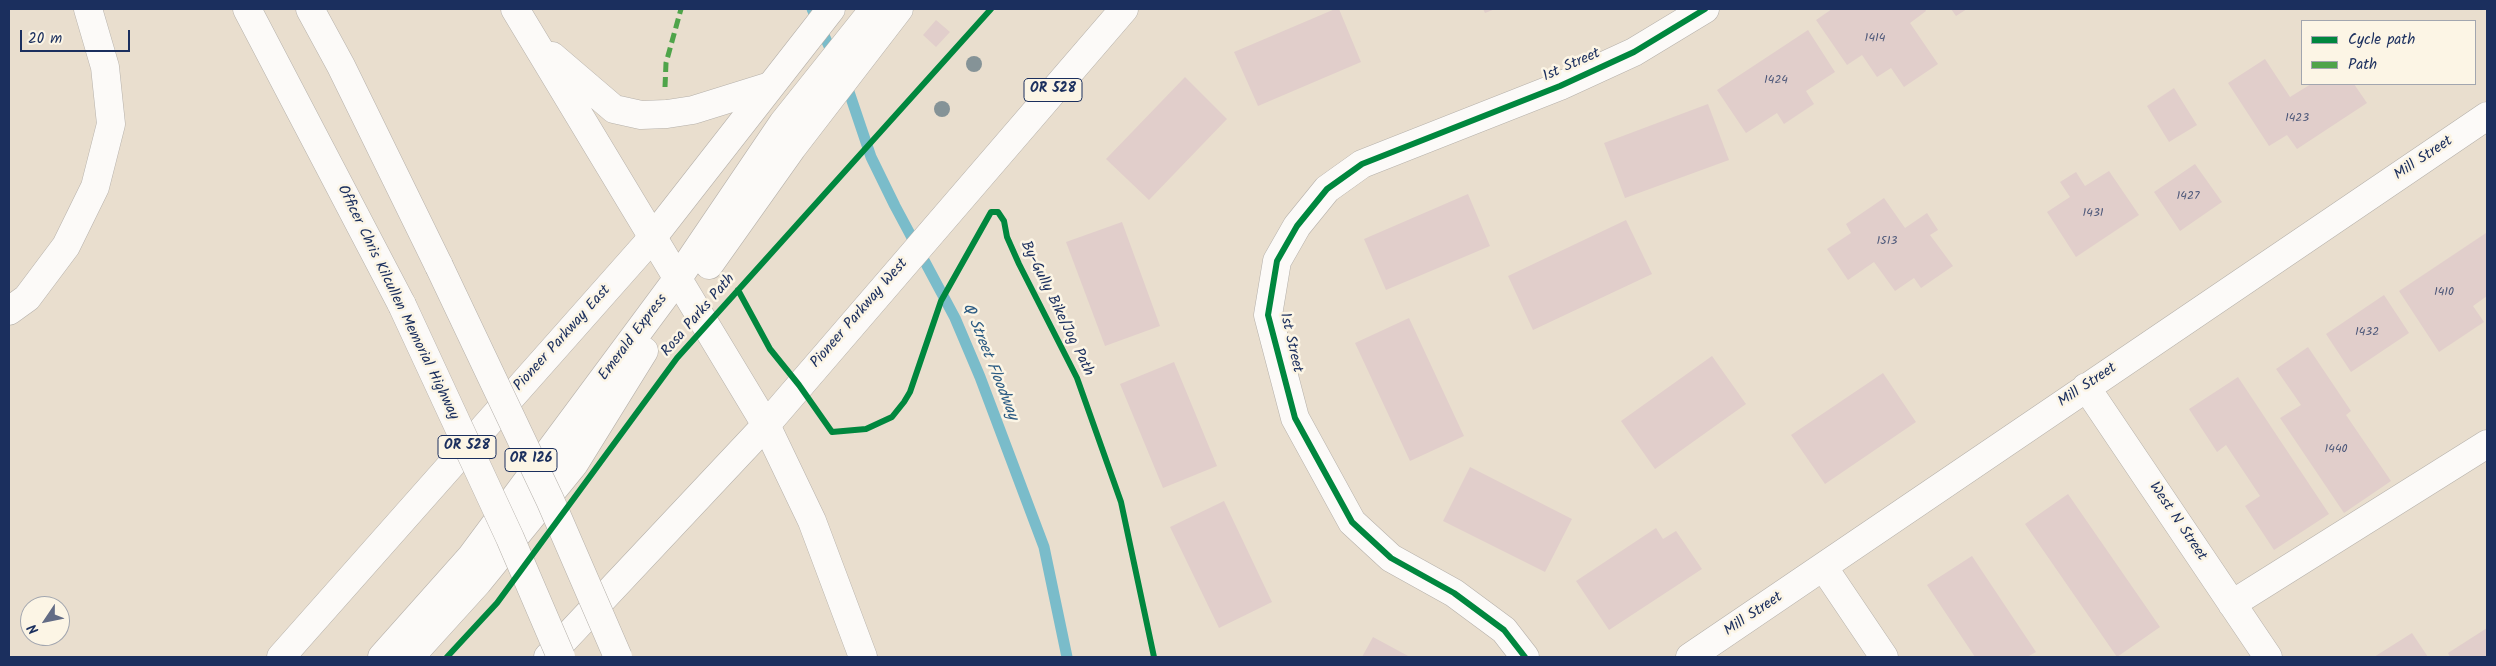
<!DOCTYPE html>
<html>
<head>
<meta charset="utf-8">
<style>
	body { margin:0 }
	#map { position:relative; width:2496px; height:666px; overflow:hidden; background:#e9dece; font-family:Kalam,sans-serif }
	canvas { display:block }
	.frame { position:absolute; inset:0; border:10px solid #1b2f5e; pointer-events:none }
	.legend { position:absolute; left:2301px; top:20px; width:175px; height:65px; box-sizing:border-box; background:#fcf5e5; border:1px solid #a2a6af; margin:0; padding:6px 9px; list-style:none; font-size:15px; color:#1b2f5e }
	.legend li { display:flex; align-items:center; gap:10px; height:25px }
	.legend b { width:25px; border:1px solid #a2a6af }
	.north { position:absolute; left:20px; top:596px; width:50px; height:50px; box-sizing:border-box; background:#fcf5e5; border:1px solid #a2a6af; border-radius:50%; rotate:236deg; font-size:14px; font-weight:700; line-height:20px; text-align:center; color:#1b2f5e }
	.north::after { content:''; display:block; margin:auto; width:18px; height:22px; background:#636c85; clip-path:polygon(50% 0,100% 100%,50% 72%,0 100%) }
	.scale { position:absolute; left:20px; top:30px; width:110px; height:22px; box-sizing:border-box; border:2px solid #1b2f5e; border-top:0; padding-left:6px; font-size:15px; line-height:18px; white-space:nowrap; color:#1b2f5e; -webkit-text-stroke:4px #fcf5e5; paint-order:stroke }
</style>
</head>
<body>
<div id="map">
<canvas width="2496" height="666"></canvas>
<div class="frame"></div>
<ul class="legend">
<li><b style="height:6px;background:#00873e"></b>Cycle path</li>
<li><b style="height:6px;background:#4fa44a"></b>Path</li>
</ul>
<div class="north">N</div>
<div class="scale">20 m</div>
</div>
<script>
const g = document.querySelector('canvas').getContext('2d');
g.lineJoin = 'round';
const toPath = rows => new Path2D(rows.map(r => 'M' + r).join(''));
function trace(path, color, width, dash) { g.strokeStyle = color; g.lineWidth = width; g.lineCap = dash ? 'butt' : 'round'; g.setLineDash(dash || []); g.stroke(path); }
function paint(path, color) { g.fillStyle = color; g.fill(path, 'evenodd'); }
function write(font, color, halo, rows, align = 'center') {
  g.font = font + ' Kalam,sans-serif'; g.lineWidth = 5; g.setLineDash([]); g.textBaseline = 'middle'; g.strokeStyle = halo; g.fillStyle = color; for (const [text, x, y, turn = 0] of rows) {
    g.save(); g.translate(x, y); g.rotate((+turn || 0) * Math.PI / 180); g.textAlign = isNaN(turn) ? turn : align; if (halo) g.strokeText(text, 0, 0); g.fillText(text, 0, 0); g.restore();
  }
}
trace(toPath([
	[812,9,834,57],
	[845,80,871,157,895,206,955,318,980,377,1044,547,1067,657]
]), '#7abcca', 11);
paint(toPath([
	[1335,9,1339,9,1361,62,1258,106,1234,52],
	[1483,9,1495,9,1485,13],
	[1832,9,1925,9,1926,11,1910,23,1938,64,1904,87,1891,68,1877,77,1862,55,1847,65,1816,20],
	[1951,9,1967,9,1956,16],
	[936,20,950,32,936,47,923,35],
	[1808,30,1835,72,1806,91,1814,104,1784,124,1777,113,1746,133,1717,90],
	[2265,59,2290,97,2311,84,2354,84,2367,103,2297,149,2287,135,2269,146,2228,83],
	[1185,77,1227,119,1149,200,1106,159],
	[2174,88,2197,125,2169,142,2147,106],
	[1708,104,1729,160,1625,198,1604,143],
	[2195,164,2222,202,2180,231,2154,192],
	[2109,171,2139,215,2076,257,2047,212,2070,197,2060,182,2076,172,2085,186],
	[1468,194,1490,246,1386,290,1364,239],
	[1884,198,1905,228,1927,213,1938,230,1930,235,1953,266,1921,288,1914,278,1895,291,1874,262,1848,280,1827,249,1851,233,1846,224],
	[1626,220,1652,274,1533,330,1508,276],
	[1122,222,1160,326,1105,346,1066,242],
	[2486,233,2487,296,2473,306,2484,322,2439,352,2399,291],
	[2384,295,2409,333,2351,372,2326,334],
	[1409,318,1464,436,1410,461,1355,343],
	[2308,347,2351,411,2346,415,2391,481,2344,513,2280,418,2301,405,2276,369],
	[1712,356,1746,404,1655,469,1621,421],
	[1174,362,1217,466,1163,488,1120,384],
	[1883,373,1916,422,1825,484,1791,435],
	[2238,377,2329,514,2274,550,2245,506,2260,496,2226,445,2217,452,2189,409],
	[1470,467,1572,519,1545,572,1443,521],
	[2068,494,2160,627,2117,657,2025,524],
	[1224,501,1272,602,1219,628,1170,527],
	[1656,528,1663,539,1676,531,1702,569,1609,630,1576,581],
	[1972,556,2036,652,2027,657,1975,657,1927,585],
	[2487,628,2487,657,2450,657,2448,653],
	[2412,633,2428,657,2374,657],
	[1373,637,1410,657,1362,657]
]), '#e1cecb');
const minor = toPath([
	[709,265,792,148,899,9],
	[2086,387,2268,657],
	[1824,568,1884,657],
	[2232,604,2487,444],
	[382,657,471,557,678,278,783,123,874,9],
	[410,657,478,582,574,464,644,351],
	[1525,657,1504,630,1454,593,1391,558,1352,522,1295,418,1268,315,1277,261,1297,226,1327,189,1362,164,1560,86,1634,52,1705,9],
	[1690,657,2487,116]
]);
const major = toPath([
	[281,657,653,237,831,9],
	[548,657,766,425,1124,9]
]);
const highway = toPath([
	[247,9,402,305],
	[310,9,341,66,439,266],
	[515,9,766,425,812,521,863,657],
	[552,56,614,109,641,115,667,114,693,110,770,86],
	[9,311,27,298,66,246,95,187,111,124,105,67,88,9]
]);
trace(minor, '#b5b0aa', 29);
trace(major, '#b5b0aa', 29);
trace(highway, '#b5b0aa', 29);
trace(minor, '#fcfaf8', 28);
trace(major, '#fcfaf8', 28);
trace(highway, '#fcfaf8', 28);
const highwayBridge = toPath([
	[439,266,550,500,618,657],
	[402,305,510,538,561,657]
]);
trace(highwayBridge, '#b5b0aa', 29, []);
trace(highwayBridge, '#fcfaf8', 28);
trace(toPath([
	[665,87,666,63,681,9]
]), '#4fa44a', 5, [10, 5]);
trace(toPath([
	[738,290,770,349,799,385,832,432,866,429,892,417,904,402,910,392,941,301,991,212,998,212,1004,221,1007,237,1019,264,1077,378,1121,502,1154,657],
	[447,657,497,603,677,358,991,9],
	[1525,657,1504,630,1454,593,1391,558,1352,522,1295,418,1268,315,1277,261,1297,226,1327,189,1362,164,1560,86,1634,52,1705,9]
]), '#00873e', 6);
g.fillStyle = '#859397';
for (const [x, y] of [
	[974,64],
	[942,109]
]) { g.beginPath(); g.arc(x, y, 8, 0, 2 * Math.PI); g.fill(); }
write('12px', '#4c5779', null, [
	["1414",1875,39],
	["1424",1776,81],
	["1423",2297,119],
	["1427",2188,197],
	["1431",2093,214],
	["1513",1887,242],
	["1410",2444,293],
	["1432",2367,333],
	["1440",2336,450]
]);
for (const [x, y, w] of [
	[1053,90,58],
	[467,447,58],
	[531,460,52]
]) { const box = new Path2D(); box.roundRect(x - w / 2, y - 11.5, w, 23, 4); g.fillStyle = '#fcf5e5'; g.fill(box); trace(box, '#1b2f5e', 1); }
write('bold 14px', '#1b2f5e', null, [
	["OR 528",1053,90],
	["OR 528",467,447],
	["OR 126",531,460]
]);
write('15px', '#1b2f5e', '#fcf5e5', [
	["1st Street",1572,66,-24],
	["Mill Street",2424,159,-34],
	["Officer Chris Kilcullen Memorial Highway",397,303,64],
	["By-Gully Bike/Jog Path",1056,309,64],
	["Pioneer Parkway West",860,314,-49],
	["Rosa Parks Path",699,316,-49],
	["Emerald Express",634,338,-53],
	["Pioneer Parkway East",563,339,-48],
	["1st Street",1290,343,77],
	["Mill Street",2088,386,-34],
	["West N Street",2177,522,56],
	["Mill Street",1754,615,-34]
]);
write('italic 16px', '#2b5b83', '#fcf5e5', [
	["Q Street Floodway",989,362,68]
]);
</script>
</body>
</html>
